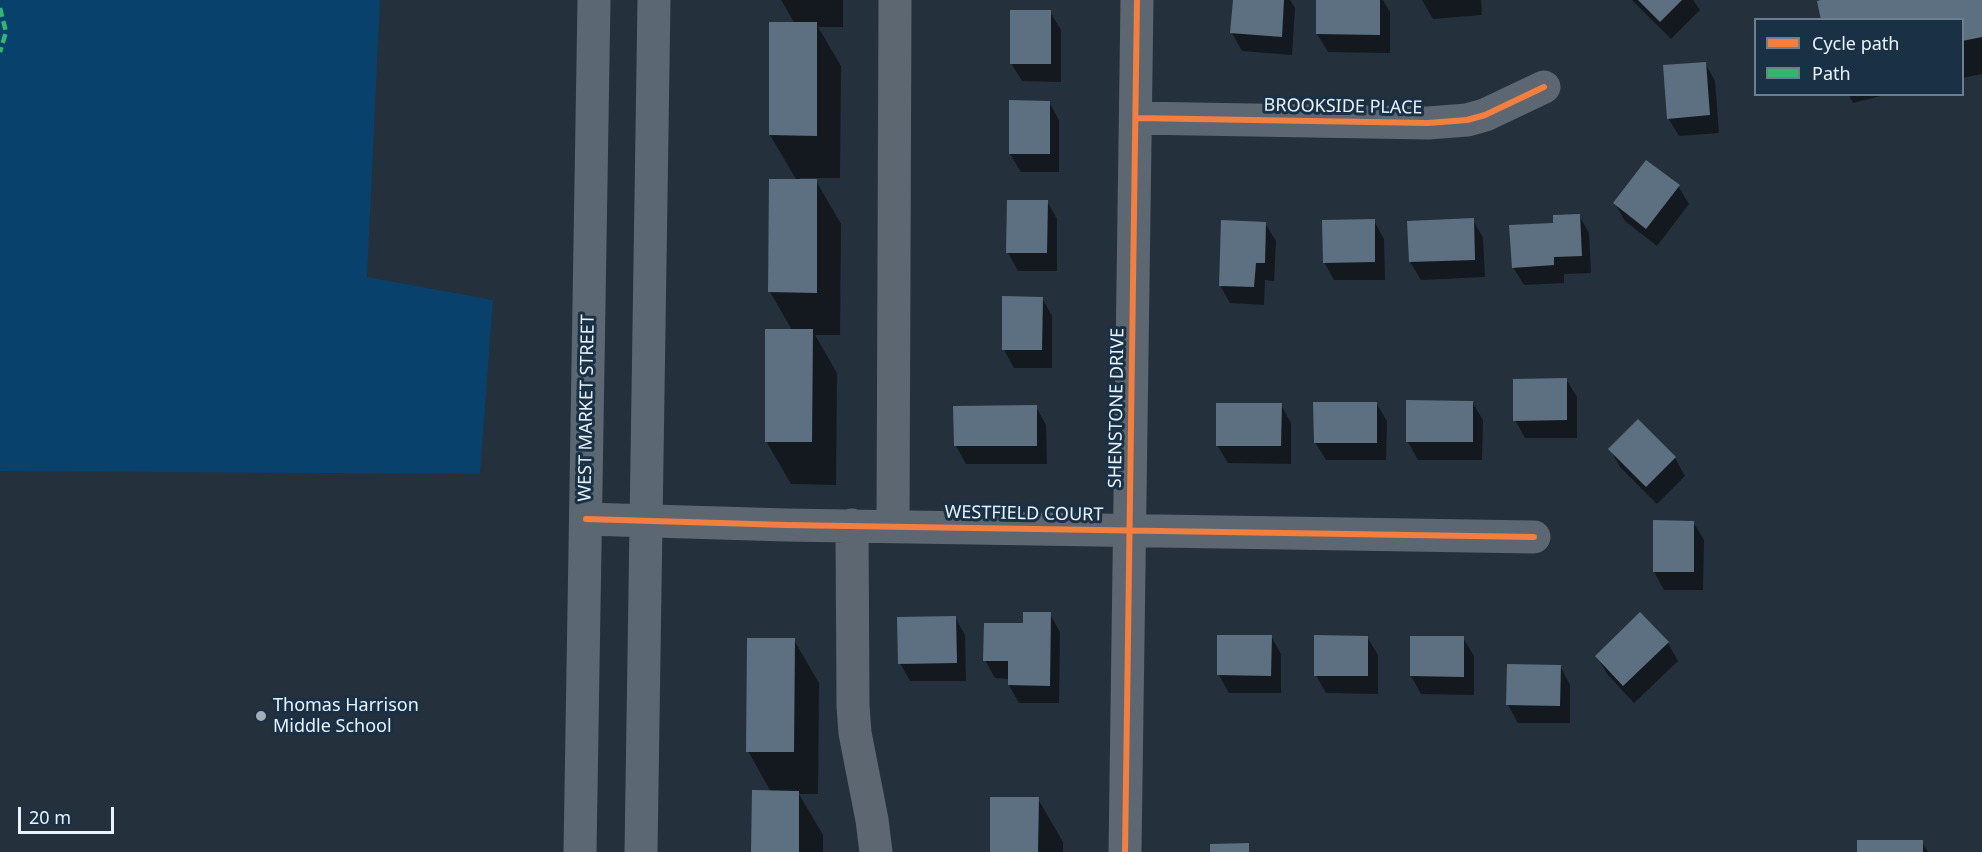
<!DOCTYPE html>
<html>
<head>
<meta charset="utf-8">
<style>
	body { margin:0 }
	#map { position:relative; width:1982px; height:852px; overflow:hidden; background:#24303b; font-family:"Noto Sans",sans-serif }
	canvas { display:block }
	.legend { position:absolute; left:1754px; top:18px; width:210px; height:78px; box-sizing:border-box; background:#1a3045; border:2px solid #6c7e8f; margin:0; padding:8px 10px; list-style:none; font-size:18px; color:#e7f2fd }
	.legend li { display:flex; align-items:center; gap:12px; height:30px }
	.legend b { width:30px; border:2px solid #6c7e8f }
	.scale { position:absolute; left:18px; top:807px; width:96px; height:27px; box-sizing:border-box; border:3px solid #e7f2fd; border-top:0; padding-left:8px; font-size:18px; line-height:21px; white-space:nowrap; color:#e7f2fd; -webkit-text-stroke:4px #1a3045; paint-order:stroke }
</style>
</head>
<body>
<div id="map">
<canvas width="1982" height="852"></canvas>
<ul class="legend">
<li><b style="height:8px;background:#f27e40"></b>Cycle path</li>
<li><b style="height:8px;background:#33b770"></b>Path</li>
</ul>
<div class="scale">20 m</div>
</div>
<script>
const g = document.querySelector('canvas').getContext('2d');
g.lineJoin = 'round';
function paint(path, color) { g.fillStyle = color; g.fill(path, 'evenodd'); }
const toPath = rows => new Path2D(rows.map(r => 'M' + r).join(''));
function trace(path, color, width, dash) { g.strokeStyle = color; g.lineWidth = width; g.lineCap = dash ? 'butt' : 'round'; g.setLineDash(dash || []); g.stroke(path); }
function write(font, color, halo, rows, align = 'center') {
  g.font = font + ' "Noto Sans",sans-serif'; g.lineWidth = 6; g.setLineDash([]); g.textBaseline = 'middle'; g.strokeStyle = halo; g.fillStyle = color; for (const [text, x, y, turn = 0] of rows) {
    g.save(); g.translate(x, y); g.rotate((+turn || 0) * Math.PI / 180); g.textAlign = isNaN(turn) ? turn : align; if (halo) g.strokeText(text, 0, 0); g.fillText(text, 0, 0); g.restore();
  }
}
paint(toPath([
	[0,0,380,0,367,277,493,300,480,474,0,471]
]), '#07416c');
paint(toPath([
	[781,0,843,0,843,27,818,27,841,66,840,178,800,178,800,181,816,181,841,224,840,335,815,335,837,373,836,485,791,484,766,441,792,330,770,292,797,181,770,135,795,24],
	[1234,0,1290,0,1295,8,1292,55,1242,51,1232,33],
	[1317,0,1383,0,1390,12,1390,53,1328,52,1317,34],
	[1422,0,1481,0,1482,15,1433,19],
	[1632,0,1693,0,1700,10,1671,39],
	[1828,0,1982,0,1982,74,1962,78,1962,20],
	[1050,12,1061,30,1061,82,1022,81,1011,63],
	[1705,63,1715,81,1719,133,1679,136,1668,118],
	[1848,94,1889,94,1853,103],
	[1049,102,1059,120,1059,172,1021,172,1010,154],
	[1678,186,1689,204,1657,246,1625,221,1615,203],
	[1047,201,1057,219,1057,271,1018,271,1008,253],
	[1579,215,1589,233,1591,273,1564,274,1564,283,1524,285,1513,267,1555,224],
	[1473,220,1483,238,1485,277,1421,280,1410,262],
	[1374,221,1384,239,1385,280,1334,280,1324,262],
	[1265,223,1276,241,1274,281,1265,280,1264,305,1230,303,1220,285],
	[1042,298,1052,316,1052,368,1014,368,1004,350],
	[1566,379,1577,397,1577,438,1525,438,1515,420],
	[1472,402,1483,420,1482,460,1418,460,1408,442],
	[1376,403,1387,421,1386,460,1326,460,1315,442],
	[1281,405,1291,423,1291,464,1228,463,1217,445],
	[1036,407,1046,425,1047,464,966,464,956,446],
	[1610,449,1675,458,1685,476,1657,504,1620,467],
	[1693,522,1704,540,1703,590,1664,590,1654,572],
	[1050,614,1060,632,1059,703,1019,703,1009,685,1009,679,995,678,985,660,1025,625],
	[1640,614,1668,643,1678,661,1634,703,1607,674,1597,656],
	[955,617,965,635,966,681,910,681,900,663],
	[1271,636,1281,654,1281,693,1229,693,1219,675],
	[1367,637,1378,655,1378,694,1326,693,1316,675],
	[1463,638,1474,656,1474,695,1421,694,1411,676],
	[794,640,819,683,818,794,799,794,823,835,823,852,753,852,771,792,748,751],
	[1560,666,1570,685,1570,723,1518,723,1508,705],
	[1038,799,1063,842,1063,852,992,852],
	[1922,842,1928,852,1859,852]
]), '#0007');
paint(toPath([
	[1233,0,1284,0,1282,37,1230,33],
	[1316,0,1380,0,1380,35,1316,34],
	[1638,0,1682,0,1660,22],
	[1821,0,1982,0,1982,37,1962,41,1962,20,1821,20,1817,1],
	[1010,10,1051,10,1051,64,1010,64],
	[769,22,817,22,817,136,769,135],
	[1706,62,1710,115,1667,119,1663,65],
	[1009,100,1050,101,1050,154,1009,154],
	[1646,160,1680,185,1646,229,1613,203],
	[769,179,817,179,817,293,768,292],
	[1007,200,1048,200,1047,253,1006,253],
	[1580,214,1582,256,1554,257,1554,265,1512,268,1509,225,1553,223,1553,215],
	[1474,218,1475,260,1409,262,1407,221],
	[1375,219,1375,262,1323,263,1322,220],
	[1221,220,1266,222,1265,263,1256,263,1254,287,1219,286],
	[1002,296,1043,297,1042,350,1002,350],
	[765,329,813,329,812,442,765,442],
	[1567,378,1567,420,1513,421,1513,379],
	[1406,400,1473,401,1473,442,1406,442],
	[1313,402,1377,402,1377,443,1314,443],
	[1216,403,1282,403,1281,446,1216,446],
	[1037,405,1037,446,954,446,953,406],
	[1638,419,1676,457,1646,487,1608,449],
	[1653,520,1694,521,1694,572,1653,572],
	[1023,612,1051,612,1050,686,1008,685,1008,661,983,661,984,623,1023,623],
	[1640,612,1669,642,1623,686,1595,656],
	[956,616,957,663,898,664,897,617],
	[1217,635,1272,635,1271,676,1217,675],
	[1314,635,1368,636,1368,676,1314,676],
	[1410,636,1464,636,1464,677,1410,676],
	[747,638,795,638,794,752,746,752],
	[1507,664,1561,665,1560,706,1506,705],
	[752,790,799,791,799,852,751,852],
	[990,797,1039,797,1038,852,990,852],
	[1857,840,1923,840,1923,852,1857,852],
	[1249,843,1249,852,1210,852,1210,844]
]), '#5c7081');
trace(toPath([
	[1136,118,1428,123,1467,120,1485,115,1544,87],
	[586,519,786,525,1534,537],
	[852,525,853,706,855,733,872,820,876,852],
	[893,526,895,0],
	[1125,852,1137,0]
]), '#5d6772', 33);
trace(toPath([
	[580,852,594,0],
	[641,852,654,0]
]), '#5b6874', 33);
trace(toPath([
	[0,8,6,32,0,52]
]), '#33b770', 4.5, [9, 4.5]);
trace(toPath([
	[1136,118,1428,123,1467,120,1485,115,1544,87],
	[586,519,786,525,1534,537],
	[1125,852,1137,0]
]), '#f27e40', 6);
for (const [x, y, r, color] of [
	[261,716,6,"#a3aeb9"]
]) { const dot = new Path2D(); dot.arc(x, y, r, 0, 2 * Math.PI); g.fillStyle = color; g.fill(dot); trace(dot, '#1a3045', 2); }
write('18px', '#e7f2fd', '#1a3045', [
	["BROOKSIDE PLACE",1343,107,1],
	["WEST MARKET STREET",587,408,-89],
	["SHENSTONE DRIVE",1117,408,-89],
	["WESTFIELD COURT",1024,514,1]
]);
write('18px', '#e7f2fd', '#1a3045', [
	["Thomas Harrison",273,706],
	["Middle School",273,727]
], 'left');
</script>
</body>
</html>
